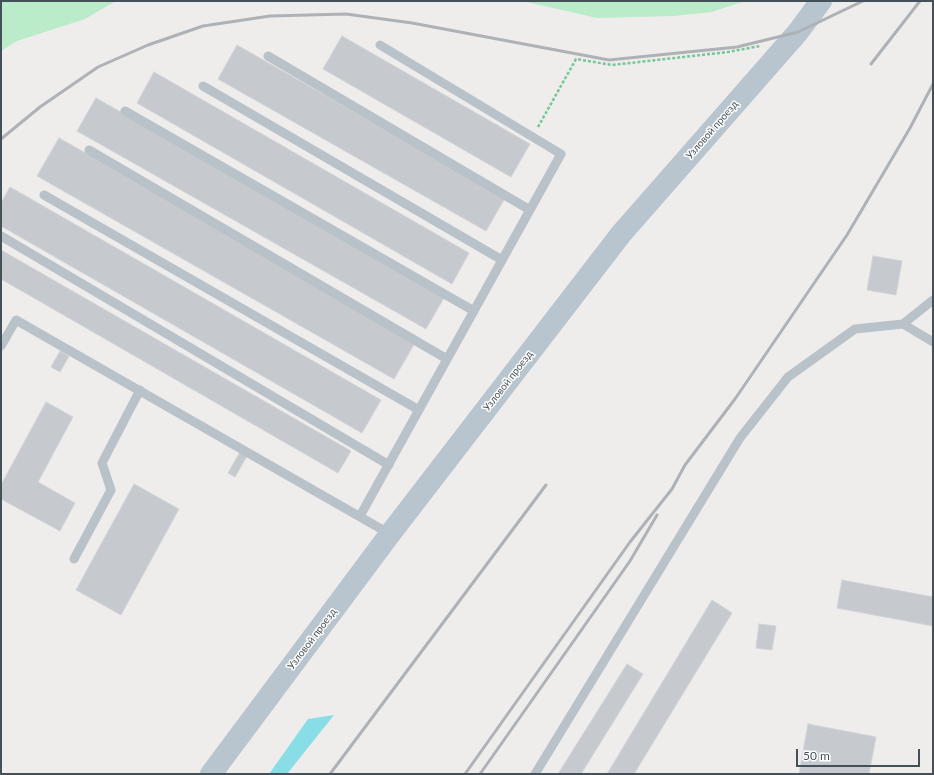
<!DOCTYPE html>
<html>
<head>
<meta charset="utf-8">
<style>
	body { margin:0 }
	#map { position:relative; width:934px; height:775px; overflow:hidden; background:#efecec; font-family:Lato,sans-serif }
	canvas { display:block }
	.frame { position:absolute; inset:0; border:2px solid #455158; pointer-events:none }
	.scale { position:absolute; left:796px; top:749px; width:124px; height:18px; box-sizing:border-box; border:2px solid #455158; border-top:0; padding-left:5px; font-size:12px; line-height:14px; white-space:nowrap; color:#455158; -webkit-text-stroke:3px #fff; paint-order:stroke }
</style>
</head>
<body>
<div id="map">
<canvas width="934" height="775"></canvas>
<div class="frame"></div>
<div class="scale">50 m</div>
</div>
<script>
const g = document.querySelector('canvas').getContext('2d');
g.lineJoin = 'round';
function paint(path, color) { g.fillStyle = color; g.fill(path, 'evenodd'); }
const toPath = rows => new Path2D(rows.map(r => 'M' + r).join(''));
function trace(path, color, width, dash) { g.strokeStyle = color; g.lineWidth = width; g.lineCap = dash ? 'butt' : 'round'; g.setLineDash(dash || []); g.stroke(path); }
function write(font, color, halo, rows, align = 'center') {
  g.font = font + ' Lato,sans-serif'; g.lineWidth = 3; g.setLineDash([]); g.textBaseline = 'middle'; g.strokeStyle = halo; g.fillStyle = color; for (const [text, x, y, turn = 0] of rows) {
    g.save(); g.translate(x, y); g.rotate((+turn || 0) * Math.PI / 180); g.textAlign = isNaN(turn) ? turn : align; if (halo) g.strokeText(text, 0, 0); g.fillText(text, 0, 0); g.restore();
  }
}
paint(toPath([
	[1,1,116,1,85,19,17,41,1,51],
	[522,1,745,1,712,12,673,16,597,18]
]), '#bbecc9');
paint(toPath([
	[334,715,287,774,269,774,308,719]
]), '#89dde7');
const building = toPath([
	[342,36,530,144,511,177,323,69,342,36],
	[237,45,505,198,486,231,218,79,237,45],
	[154,72,469,253,452,284,137,103,154,72],
	[96,98,445,296,426,329,77,131,96,98],
	[59,138,416,341,394,379,37,176,59,138],
	[10,187,381,400,362,433,1,226,1,203,10,187],
	[1,250,351,451,338,473,1,279,1,250],
	[873,256,902,261,896,295,867,290,873,256],
	[60,351,69,356,60,372,51,367,60,351],
	[46,402,73,417,38,482,75,503,60,531,1,499,1,485,46,402],
	[240,452,247,456,235,477,228,473,240,452],
	[134,484,179,509,121,615,76,590,134,484],
	[842,580,933,597,933,626,837,608,842,580],
	[712,600,732,613,634,774,607,774,712,600],
	[759,624,776,626,772,650,756,648,759,624],
	[627,664,643,674,581,774,558,774,627,664],
	[808,724,876,737,869,774,799,774,808,724]
]);
paint(building, '#c6cacf');
trace(building, '#d0d3d8', 1);
trace(toPath([
	[538,127,576,59,612,65,728,52,760,46]
]), '#74c897', 2.5, [3, 2]);
trace(toPath([
	[268,56,530,210],
	[203,86,502,260],
	[125,111,474,311],
	[89,150,447,359],
	[44,195,419,410],
	[1,236,389,465],
	[903,324,933,300],
	[1,346,16,320,390,534],
	[360,516,561,154,380,45],
	[74,559,111,490,102,463,140,390],
	[535,774,740,438,788,377,855,329,903,324,933,342]
]), '#b8c2c8', 9);
trace(toPath([
	[211,774,390,534,621,234,798,32,821,1]
]), '#b8c5ce', 22);
trace(toPath([
	[871,64,920,1],
	[1,139,40,107,98,67,148,45,203,26,270,16,346,14,412,23,609,60,737,47,798,32,863,1],
	[330,774,546,485],
	[465,774,630,542,672,489,685,465,735,399,847,235,910,128,933,84],
	[480,774,630,561,657,515]
]), '#aeb2b6', 3);
write('10px', '#455158', '#fff', [
	["Узловой проезд",712,130,-49],
	["Узловой проезд",508,381,-52],
	["Узловой проезд",312,639,-53]
]);
</script>
</body>
</html>
